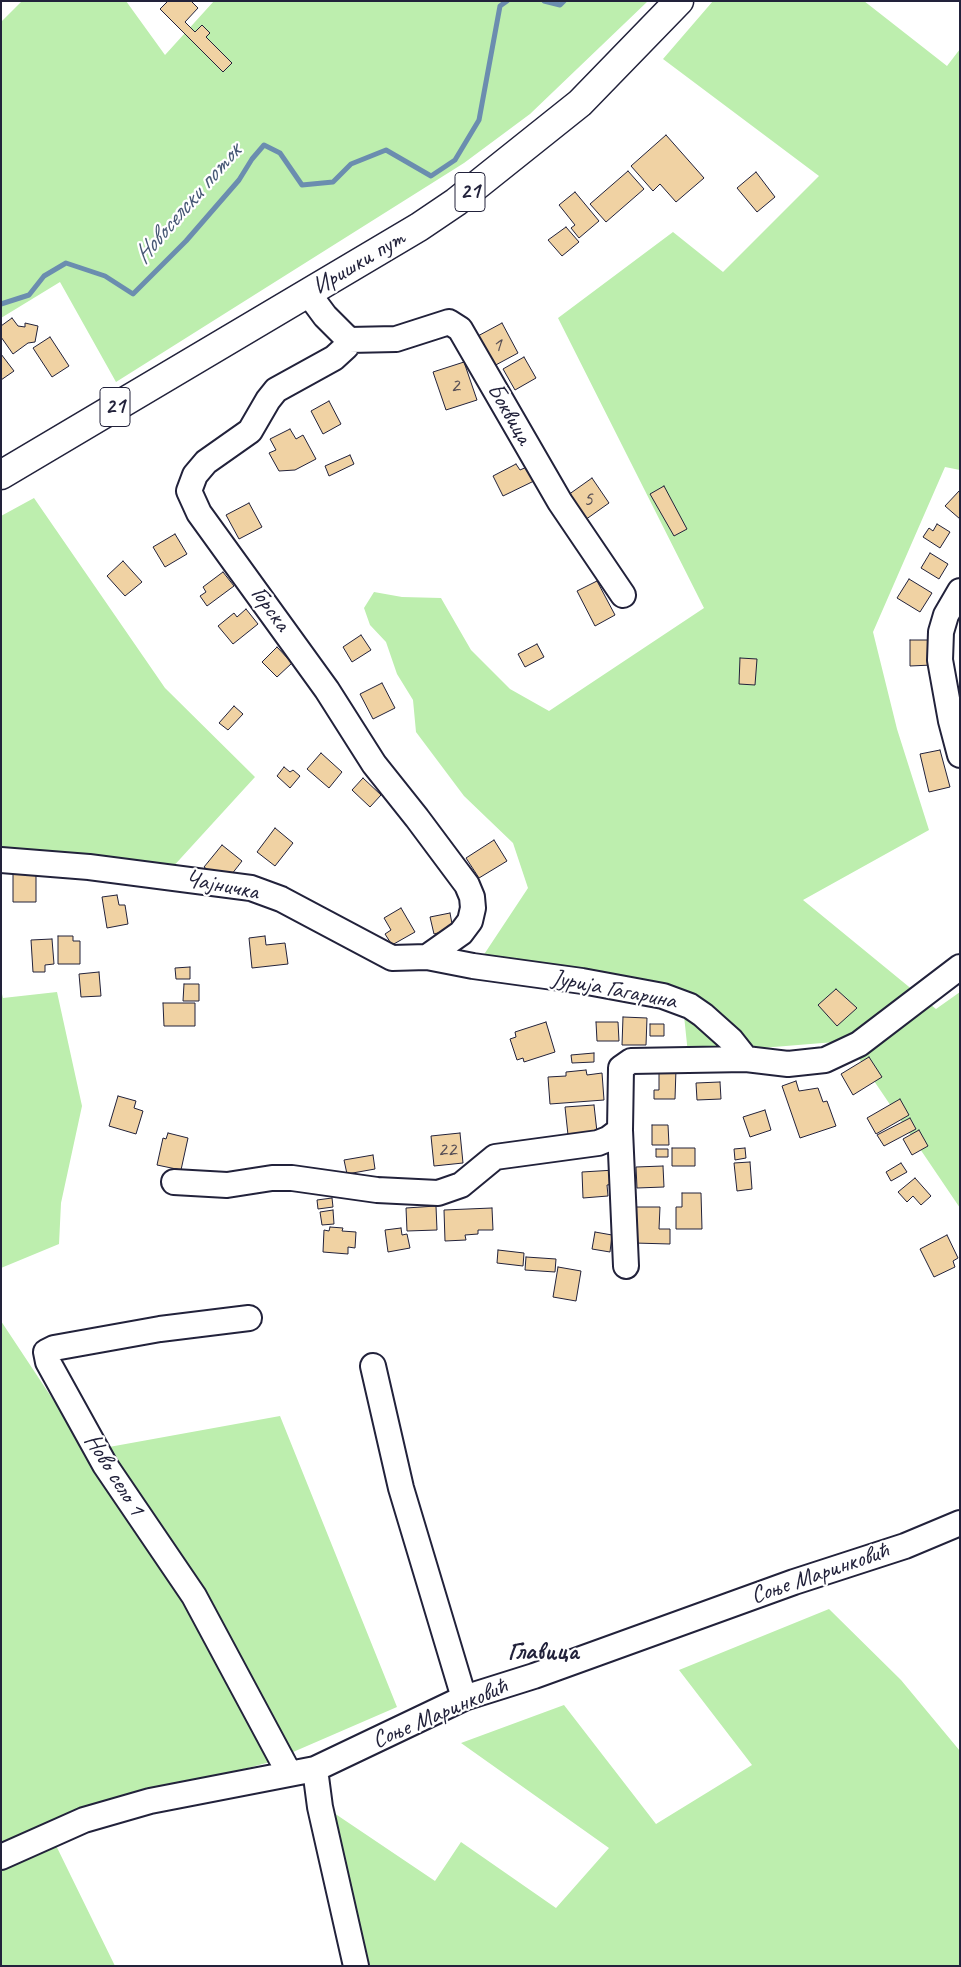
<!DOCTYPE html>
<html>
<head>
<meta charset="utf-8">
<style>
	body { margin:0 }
	#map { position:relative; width:961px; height:1967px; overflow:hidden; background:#fff; font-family:Caveat,sans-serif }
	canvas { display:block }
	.frame { position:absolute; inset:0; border:2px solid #22223b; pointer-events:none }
</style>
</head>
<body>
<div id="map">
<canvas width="961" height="1967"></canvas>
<div class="frame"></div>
</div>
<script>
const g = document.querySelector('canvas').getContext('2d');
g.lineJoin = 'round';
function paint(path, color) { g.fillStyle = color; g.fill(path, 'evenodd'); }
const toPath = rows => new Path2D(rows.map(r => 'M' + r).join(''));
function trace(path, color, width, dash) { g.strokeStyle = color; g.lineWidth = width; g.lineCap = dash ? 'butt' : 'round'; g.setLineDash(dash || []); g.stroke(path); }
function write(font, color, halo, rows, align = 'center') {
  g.font = font + ' Caveat,sans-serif'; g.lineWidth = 4.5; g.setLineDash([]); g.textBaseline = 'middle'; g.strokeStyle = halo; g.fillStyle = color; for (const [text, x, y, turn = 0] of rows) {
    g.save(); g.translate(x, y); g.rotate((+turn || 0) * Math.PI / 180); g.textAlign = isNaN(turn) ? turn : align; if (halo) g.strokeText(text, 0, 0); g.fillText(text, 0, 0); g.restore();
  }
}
paint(toPath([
	[22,1,126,1,165,55,214,1,648,1,530,114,464,163,116,382,60,282,1,318,1,22],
	[713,1,864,1,947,66,960,49,960,470,945,467,873,632,897,729,929,830,803,900,936,1009,960,992,960,1208,847,1041,688,1054,682,996,483,956,528,888,513,843,464,796,416,732,413,700,397,674,386,642,370,625,364,608,374,592,402,597,441,598,471,650,510,689,549,711,704,608,558,318,673,232,723,272,819,176,663,59],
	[34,498,165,688,255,777,170,870,1,856,1,516],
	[1,990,3,998,57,992,82,1106,61,1203,59,1244,1,1268],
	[1,1321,87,1451,280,1416,397,1707,270,1762,45,1823,115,1966,1,1966],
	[829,1609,901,1680,960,1751,960,1966,353,1966,313,1824,334,1813,435,1881,461,1842,556,1908,609,1848,461,1743,564,1705,656,1824,752,1765,679,1670]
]), '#bdeeae');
trace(toPath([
	[544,1,560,5,564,1],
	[1,304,29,295,44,276,66,263,105,276,133,294,186,241,239,180,252,159,264,145,280,153,302,185,333,182,351,164,386,150,431,176,455,160,479,120,500,6,507,1]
]), '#6b8daf', 5);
const building = toPath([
	[168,1,191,1,198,8,185,22,195,32,202,25,210,33,206,37,232,63,223,72,160,9,168,1],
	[666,135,704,178,676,202,660,184,653,191,631,166,666,135],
	[628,171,644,189,606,222,590,204,628,171],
	[756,172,775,197,757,212,737,188,756,172],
	[575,192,599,221,579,238,571,228,575,225,559,205,575,192],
	[566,227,579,242,562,256,548,240,566,227],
	[12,318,18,326,25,327,25,323,38,326,35,342,28,343,13,354,1,337,1,326,12,318],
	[502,323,518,353,492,367,476,337,502,323],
	[50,337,69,366,52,377,33,348,50,337],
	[1,354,14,371,1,380,1,354],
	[524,357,536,378,515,390,503,369,524,357],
	[464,362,477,400,446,410,433,372,464,362],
	[329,401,341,424,323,434,311,411,329,401],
	[290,429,296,439,303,435,316,459,295,470,279,471,269,453,276,450,270,439,290,429],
	[350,455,354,464,329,476,325,466,350,455],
	[516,464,520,470,529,466,536,480,503,496,493,476,516,464],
	[592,478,609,503,585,520,568,495,592,478],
	[664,486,687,529,674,536,650,494,664,486],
	[960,490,960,519,945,506,960,490],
	[249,503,262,527,239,539,226,515,249,503],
	[937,524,950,532,940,548,923,537,929,528,933,531,937,524],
	[175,534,187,554,165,567,153,547,175,534],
	[930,553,948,564,939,579,921,568,930,553],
	[123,561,142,582,125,596,107,576,123,561],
	[223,572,234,586,207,606,200,596,206,592,203,587,223,572],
	[909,579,932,593,920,612,897,598,909,579],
	[597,581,615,615,595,626,577,591,597,581],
	[246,609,258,624,233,644,218,626,234,613,237,617,246,609],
	[361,635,371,650,352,662,343,647,361,635],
	[910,640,931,640,932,665,910,666,910,640],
	[537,644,544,657,525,667,518,654,537,644],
	[277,647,292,663,277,677,262,662,277,647],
	[740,658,757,659,755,685,739,684,740,658],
	[382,683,395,708,373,719,360,694,382,683],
	[234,706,243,714,228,730,219,723,234,706],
	[940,750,950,787,929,792,920,754,940,750],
	[321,753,342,772,329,788,307,769,321,753],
	[284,767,290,772,293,770,300,776,290,788,277,776,284,767],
	[363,778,381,795,370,807,352,790,363,778],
	[275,828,293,843,275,866,257,852,275,828],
	[494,840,507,861,479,878,466,858,494,840],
	[222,845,242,861,228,879,220,879,204,867,222,845],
	[13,873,36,874,36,902,13,902,13,873],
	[117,895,119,905,125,905,128,924,107,928,102,897,117,895],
	[401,908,415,932,392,945,385,934,391,930,384,918,401,908],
	[450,913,453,929,434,934,430,917,450,913],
	[58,936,73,936,73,941,80,941,80,964,58,964,58,936],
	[265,936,266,945,285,943,288,964,252,968,249,938,265,936],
	[52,939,54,964,45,965,45,972,33,972,31,940,52,939],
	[190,967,190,979,176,979,175,968,190,967],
	[99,972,101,996,81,997,79,974,99,972],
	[184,984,199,984,199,1001,183,1001,184,984],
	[836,989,857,1008,837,1026,818,1005,836,989],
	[163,1003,195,1003,195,1026,164,1026,163,1003],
	[623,1017,647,1018,646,1045,622,1045,623,1017],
	[546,1022,555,1052,524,1062,523,1058,517,1060,510,1039,516,1037,515,1032,546,1022],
	[596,1022,618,1022,619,1041,597,1041,596,1022],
	[650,1024,664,1024,664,1036,650,1036,650,1024],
	[594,1053,594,1062,572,1063,571,1055,594,1053],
	[869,1057,882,1077,853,1095,841,1074,869,1057],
	[659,1069,676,1069,675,1099,654,1099,654,1090,659,1090,659,1069],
	[586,1070,587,1075,602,1073,604,1100,550,1104,548,1077,566,1076,566,1072,586,1070],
	[796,1081,799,1091,818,1088,823,1102,827,1101,836,1126,800,1138,782,1086,796,1081],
	[720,1082,721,1099,697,1100,696,1083,720,1082],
	[118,1096,136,1101,134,1108,143,1111,136,1134,109,1126,118,1096],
	[900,1099,909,1115,876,1134,867,1118,900,1099],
	[594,1105,597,1132,568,1135,565,1107,594,1105],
	[765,1110,771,1130,750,1137,743,1117,765,1110],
	[910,1118,916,1129,884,1146,877,1135,910,1118],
	[652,1125,668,1125,669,1145,652,1145,652,1125],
	[919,1130,928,1146,912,1155,903,1139,919,1130],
	[168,1133,188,1138,181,1170,157,1165,163,1138,166,1139,168,1133],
	[460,1133,463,1163,434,1166,431,1136,460,1133],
	[672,1148,695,1148,695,1166,672,1166,672,1148],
	[745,1148,746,1158,735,1160,734,1149,745,1148],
	[656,1149,668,1149,668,1157,656,1157,656,1149],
	[373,1155,375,1169,347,1174,344,1160,373,1155],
	[750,1162,752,1189,737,1191,734,1163,750,1162],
	[901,1163,907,1172,891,1181,886,1172,901,1163],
	[663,1166,664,1187,637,1188,636,1167,663,1166],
	[615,1170,616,1184,607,1185,608,1196,583,1198,582,1172,615,1170],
	[915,1178,931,1196,921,1205,913,1196,907,1202,898,1192,915,1178],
	[682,1193,701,1193,702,1229,676,1229,676,1207,682,1207,682,1193],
	[332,1198,333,1207,318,1209,317,1200,332,1198],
	[436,1206,437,1230,407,1231,406,1208,436,1206],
	[636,1207,660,1207,659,1229,670,1229,670,1244,634,1243,636,1207],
	[492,1208,493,1230,478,1230,478,1234,465,1235,466,1240,445,1241,444,1210,492,1208],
	[333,1210,334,1224,322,1225,320,1212,333,1210],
	[330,1227,343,1228,342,1231,356,1232,355,1248,348,1247,348,1254,323,1252,324,1230,329,1231,330,1227],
	[401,1228,402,1235,407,1234,410,1248,388,1252,385,1230,401,1228],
	[595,1232,612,1235,610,1252,592,1249,595,1232],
	[947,1235,958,1258,953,1261,955,1267,934,1277,920,1249,947,1235],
	[498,1250,524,1253,523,1266,497,1263,498,1250],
	[526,1257,556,1259,555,1272,525,1270,526,1257],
	[558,1267,581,1271,576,1301,553,1297,558,1267]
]);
paint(building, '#f0d2a3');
trace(building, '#22223b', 1);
const minor = toPath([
	[308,293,325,316,349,340,346,347,334,358,276,390,268,400,250,431,206,462,195,475,189,491,199,513,327,690,374,764,417,818,467,885,472,897,473,908,470,921,461,933,427,957],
	[349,340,396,339,449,322,460,329,560,502,623,595],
	[960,591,946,615,941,632,940,660,951,721,960,755],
	[1,860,89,867,251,888,281,899,392,958,427,957,473,966,582,981,663,996,690,1006,703,1015,731,1040,746,1059,788,1064,825,1060,859,1044,960,967],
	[174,1182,227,1185,272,1178,292,1178,377,1190,438,1193,461,1185,495,1157,598,1143,608,1139,620,1130],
	[626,1266,620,1130,621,1068,631,1061,746,1059],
	[249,1318,160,1329,54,1348,46,1352,48,1362,105,1465,194,1596,289,1773],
	[373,1366,401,1488,464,1698],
	[315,1769,320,1807,356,1966],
	[1,1857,84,1820,150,1801,315,1769,464,1698,534,1676,794,1582,905,1546,960,1523]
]);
const major = toPath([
	[1,475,419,227,456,202,580,103,679,1]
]);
trace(minor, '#22223b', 28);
trace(major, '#22223b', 31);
trace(minor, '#fff', 24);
trace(major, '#fff', 28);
write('21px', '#564e55', null, [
	["1",497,345],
	["2",455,386],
	["5",588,499],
	["22",447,1150]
]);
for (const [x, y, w] of [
	[470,192,30],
	[115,407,30]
]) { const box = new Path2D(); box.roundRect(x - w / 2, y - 19.5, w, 39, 4); g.fillStyle = '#fff'; g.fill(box); trace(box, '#22223b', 1); }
write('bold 22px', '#22223b', null, [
	["21",470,192],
	["21",115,407]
]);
write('24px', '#22223b', '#fff', [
	["Иришки пут",359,263,-31],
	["Боквица",509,414,60],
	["Горска",270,609,54],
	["Чајничка",222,886,11],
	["Јурија Гагарина",614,990,11],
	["Ново село 1",114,1475,58],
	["Соње Маринковић",820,1574,-19],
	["Соње Маринковић",440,1714,-23]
]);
write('italic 25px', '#475875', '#fff', [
	["Новоселски поток",188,204,-49]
]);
write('bold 25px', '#22223b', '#fff', [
	["Главица",543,1652]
]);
</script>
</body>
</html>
